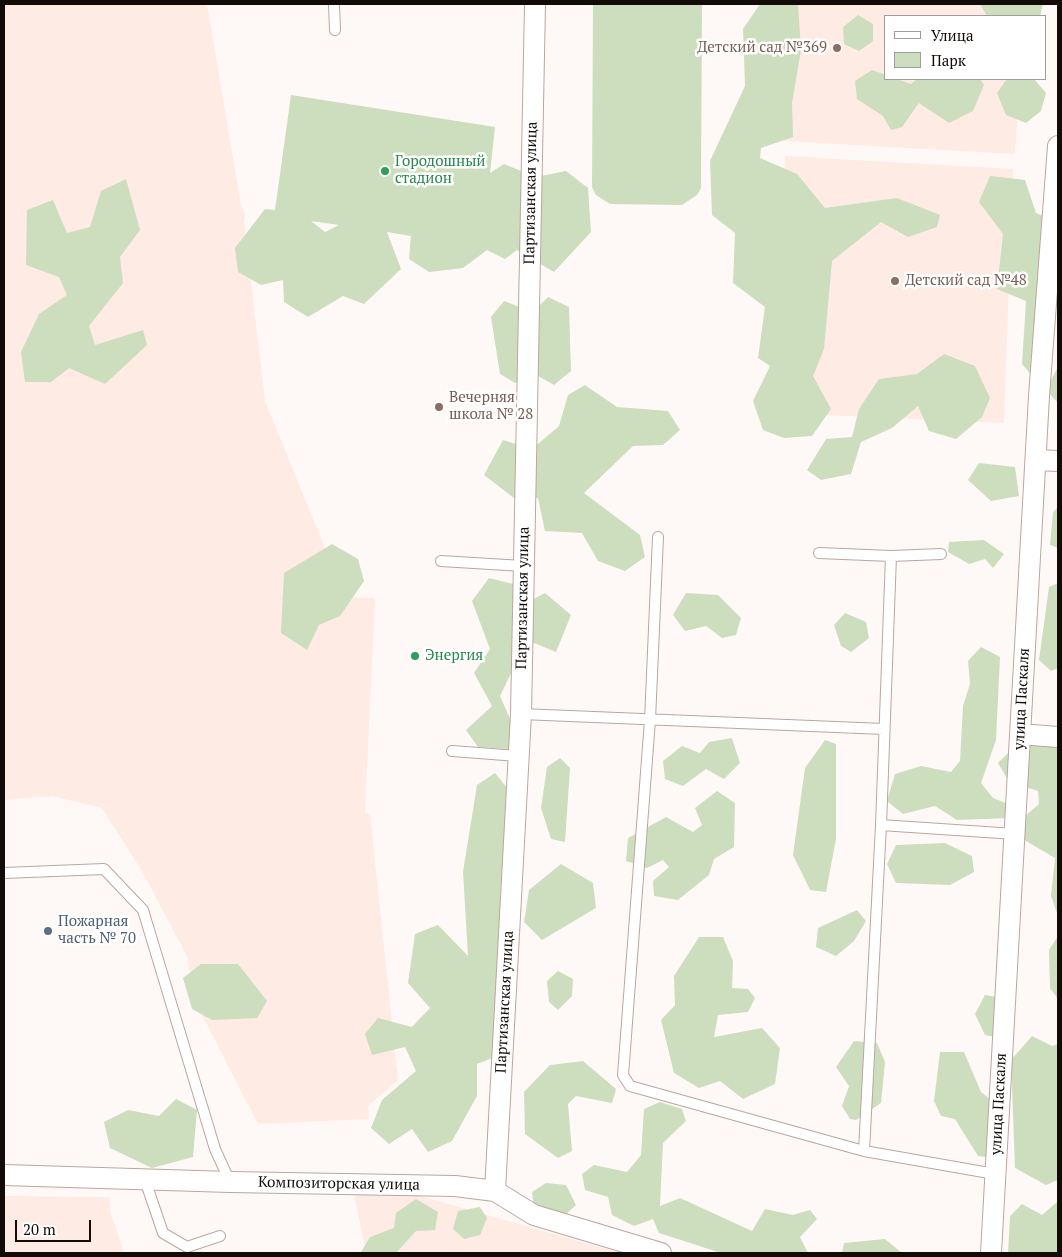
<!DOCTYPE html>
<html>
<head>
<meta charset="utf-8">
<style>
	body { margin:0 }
	#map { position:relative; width:1062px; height:1257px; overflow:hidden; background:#fef9f7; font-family:"PT Serif",serif }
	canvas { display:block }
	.frame { position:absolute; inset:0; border:5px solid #120b08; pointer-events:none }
	.legend { position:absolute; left:884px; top:15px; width:162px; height:65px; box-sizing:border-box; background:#fff; border:1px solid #a09d9c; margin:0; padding:6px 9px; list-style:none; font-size:15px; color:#120b08 }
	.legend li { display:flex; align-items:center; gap:10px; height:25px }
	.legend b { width:25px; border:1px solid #a09d9c }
	.scale { position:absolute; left:15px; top:1220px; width:76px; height:22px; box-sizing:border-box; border:2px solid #120b08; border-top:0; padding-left:6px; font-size:15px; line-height:18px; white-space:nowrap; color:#120b08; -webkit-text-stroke:4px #fff; paint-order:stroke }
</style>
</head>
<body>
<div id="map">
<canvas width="1062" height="1257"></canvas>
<div class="frame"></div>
<ul class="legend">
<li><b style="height:6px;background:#fff"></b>Улица</li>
<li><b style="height:14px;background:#ccdebd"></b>Парк</li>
</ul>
<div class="scale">20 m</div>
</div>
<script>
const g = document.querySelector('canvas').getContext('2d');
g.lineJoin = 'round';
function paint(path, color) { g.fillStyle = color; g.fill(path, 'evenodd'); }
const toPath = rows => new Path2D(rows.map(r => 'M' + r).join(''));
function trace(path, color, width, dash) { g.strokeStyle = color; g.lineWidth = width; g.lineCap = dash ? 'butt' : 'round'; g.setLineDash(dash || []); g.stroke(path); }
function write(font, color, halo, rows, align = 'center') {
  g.font = font + ' "PT Serif",serif'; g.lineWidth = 5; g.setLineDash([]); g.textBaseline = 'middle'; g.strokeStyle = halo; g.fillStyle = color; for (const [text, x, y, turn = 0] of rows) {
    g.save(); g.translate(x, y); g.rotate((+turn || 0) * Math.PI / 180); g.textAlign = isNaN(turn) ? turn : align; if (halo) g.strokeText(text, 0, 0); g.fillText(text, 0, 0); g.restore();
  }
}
paint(toPath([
	[4,4,207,4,241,206,245,214,244,222,265,401,345,597,375,598,365,813,370,814,398,1080,368,1106,369,1119,258,1124,194,999,187,956,143,873,102,808,52,796,4,800],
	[791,4,1025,4,1024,16,886,16,886,79,1020,79,1015,154,784,141],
	[785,156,1013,169,1004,423,778,413],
	[354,1194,417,1195,620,1253,366,1253],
	[4,1196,109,1197,111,1214,124,1253,4,1253]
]), '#feebe4');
paint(toPath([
	[593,4,702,4,701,188,697,195,682,205,610,204,596,195,592,187],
	[760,4,798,4,801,50,792,103,793,137,761,148,760,158,797,174,825,208,897,198,940,215,937,227,908,237,881,222,832,261,824,349,813,376,831,409,812,436,784,438,763,430,753,401,770,366,758,358,765,307,733,283,735,233,712,215,710,161,745,86,743,29],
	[980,4,1043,4,1040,16,987,16],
	[858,15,873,24,873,41,859,51,844,44,843,27],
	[872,70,886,75,886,79,897,79,911,84,917,79,980,79,984,85,973,111,949,123,919,103,902,127,891,130,883,116,857,99,855,81],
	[1007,79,1034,79,1046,93,1041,111,1026,123,1006,115,997,93],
	[291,95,495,127,490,173,504,164,536,177,566,171,588,188,591,232,554,272,517,250,505,259,487,250,463,268,429,272,409,259,411,236,387,232,401,269,364,304,343,296,308,317,284,302,283,280,261,285,238,272,235,248,265,209,275,210],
	[311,221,339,225,325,232],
	[990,176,1025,180,1036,213,1058,222,1058,292,1050,304,1054,340,1034,378,1022,364,1026,301,997,289,1003,234,979,202],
	[126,179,140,230,120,257,123,283,89,326,95,345,143,330,147,345,105,384,69,368,51,382,25,382,21,352,39,314,67,295,59,277,26,265,27,210,53,200,67,233,90,227,101,191],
	[548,297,569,307,571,371,554,385,533,373,515,383,500,374,491,317,504,301,533,312],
	[944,354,975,366,990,398,982,417,956,439,929,431,918,406,892,428,861,442,851,474,821,480,807,470,826,439,852,437,859,409,879,379,917,374],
	[1058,367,1058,403,1046,390],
	[585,385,617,407,668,411,680,430,663,445,633,446,584,493,640,535,645,557,625,571,598,561,582,533,545,531,538,498,514,498,484,475,503,440,532,449,559,426,568,395],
	[979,463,1015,467,1019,496,991,501,968,480],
	[1058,507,1058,548,1050,545,1053,512],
	[984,540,1004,554,993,568,985,559,969,564,948,552,949,542],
	[332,544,358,559,364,581,340,616,319,625,307,650,281,633,284,573],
	[489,578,517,585,519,607,545,593,571,615,556,652,527,640,500,696,514,728,509,749,478,747,466,730,492,706,474,673,490,649,472,601],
	[1058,583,1058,668,1051,671,1039,660,1049,587],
	[686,593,718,595,741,618,736,635,722,638,706,626,685,631,673,615],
	[845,613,866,622,869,638,851,652,841,646,834,625],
	[981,647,1000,657,996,740,981,783,993,798,1008,804,1010,818,957,820,935,806,903,814,887,801,895,774,921,766,951,772,960,761,963,706,970,684,968,661],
	[732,738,740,763,724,779,706,769,683,786,665,779,663,761,682,746,700,753,709,742],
	[825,740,836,744,836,839,826,892,810,890,793,855,805,768],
	[1041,740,1058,749,1058,916,1051,896,1055,858,1021,838,1023,818,1039,804,1038,791,1009,782,998,763,1013,748],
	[560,758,570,768,565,842,551,839,541,808,547,767],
	[495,773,508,789,500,897,513,922,508,1052,477,1064,477,1096,452,1141,428,1152,412,1129,389,1144,371,1128,382,1100,416,1071,405,1047,372,1055,365,1034,378,1018,412,1027,430,1008,408,983,415,934,438,925,468,956,463,872,477,785],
	[717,791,735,803,734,847,714,859,709,875,678,900,654,896,653,881,669,867,663,860,647,868,626,861,628,838,666,817,693,832,702,825,695,808],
	[945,843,972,856,974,872,950,885,896,883,887,864,896,845],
	[561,864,593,883,596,908,542,940,524,922,529,890],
	[857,910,866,921,854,941,836,956,816,947,818,928],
	[1058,936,1058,999,1050,988,1049,950],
	[699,937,723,937,733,961,732,988,748,989,755,998,748,1012,718,1015,714,1037,762,1028,780,1048,775,1084,743,1099,720,1081,699,1088,674,1073,661,1020,675,1005,674,976],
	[201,964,238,964,267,1001,257,1018,212,1020,192,1009,183,978],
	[558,971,573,979,572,996,558,1010,549,1002,547,981],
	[985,995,1010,999,1015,1017,999,1038,985,1035,975,1014],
	[1032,1036,1052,1046,1058,1044,1058,1180,1046,1185,1015,1168,1011,1060],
	[854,1041,877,1043,885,1062,881,1103,856,1120,850,1119,842,1106,849,1086,836,1067],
	[940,1052,964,1052,981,1092,995,1103,1003,1159,978,1156,955,1119,941,1116,934,1101],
	[583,1061,616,1089,612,1103,576,1096,568,1104,572,1151,558,1158,525,1134,524,1092,550,1065],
	[176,1099,197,1110,193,1157,152,1168,110,1148,104,1122,128,1110,159,1116],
	[660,1102,682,1109,686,1121,663,1143,660,1206,680,1198,752,1231,765,1209,793,1215,810,1210,817,1219,800,1237,808,1253,721,1253,659,1233,653,1219,634,1226,612,1215,608,1197,585,1190,582,1174,594,1165,627,1172,641,1155,644,1109],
	[546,1183,566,1185,576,1205,560,1220,534,1208,532,1192],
	[416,1199,438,1212,435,1230,416,1231,396,1253,361,1252,370,1237,394,1228,396,1213],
	[1057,1202,1058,1253,1008,1253,1010,1216,1022,1204,1042,1215],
	[480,1207,487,1218,480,1235,464,1239,453,1229,458,1211],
	[885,1239,902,1253,842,1253,844,1243]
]), '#ccdebd');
const service = toPath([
	[334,4,335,30],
	[658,537,650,720,623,1075,630,1086,864,1151,995,1174],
	[819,553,891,556,941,554],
	[891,556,881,825,1015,834],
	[441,561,523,566],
	[521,714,884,729],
	[452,751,518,756],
	[4,873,104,869,143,910,215,1149,230,1182],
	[864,1151,881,825],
	[145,1180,163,1233,187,1247,220,1236]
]);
const minor = toPath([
	[1037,460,1058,461],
	[1020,734,1058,737],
	[4,1175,230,1182,455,1186,495,1191,534,1215,661,1253],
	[495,1191,521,714,535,4],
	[991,1253,1039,396,1058,146]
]);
trace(service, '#bba69e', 12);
trace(minor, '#bba69e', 22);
trace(service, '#fff', 10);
trace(minor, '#fff', 20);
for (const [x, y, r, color] of [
	[837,48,5,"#8d6e63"],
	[385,171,5,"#2e9e5b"],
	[895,281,5,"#8d6e63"],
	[439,407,5,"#8d6e63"],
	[415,656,5,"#2e9e5b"],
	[48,931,5,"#5c6f8a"]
]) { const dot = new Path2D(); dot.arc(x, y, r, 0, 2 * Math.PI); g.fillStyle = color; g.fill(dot); trace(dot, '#fff', 2); }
write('15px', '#785e54', '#fff', [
	["Детский сад №369",827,48,"right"],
	["Детский сад №48",905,281],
	["Вечерняя",449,398],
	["школа № 28",449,415]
], 'left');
write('15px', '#27864d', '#fff', [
	["Городошный",395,162],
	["стадион",395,179],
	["Энергия",425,656]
], 'left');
write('15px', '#120b08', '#fff', [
	["Партизанская улица",531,193,-89],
	["Партизанская улица",523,598,-89],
	["улица Паскаля",1022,699,-87],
	["Партизанская улица",505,1002,-87],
	["улица Паскаля",999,1104,-87],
	["Композиторская улица",339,1184,1]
]);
write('15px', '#4e5e75', '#fff', [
	["Пожарная",58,922],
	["часть № 70",58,939]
], 'left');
</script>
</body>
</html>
